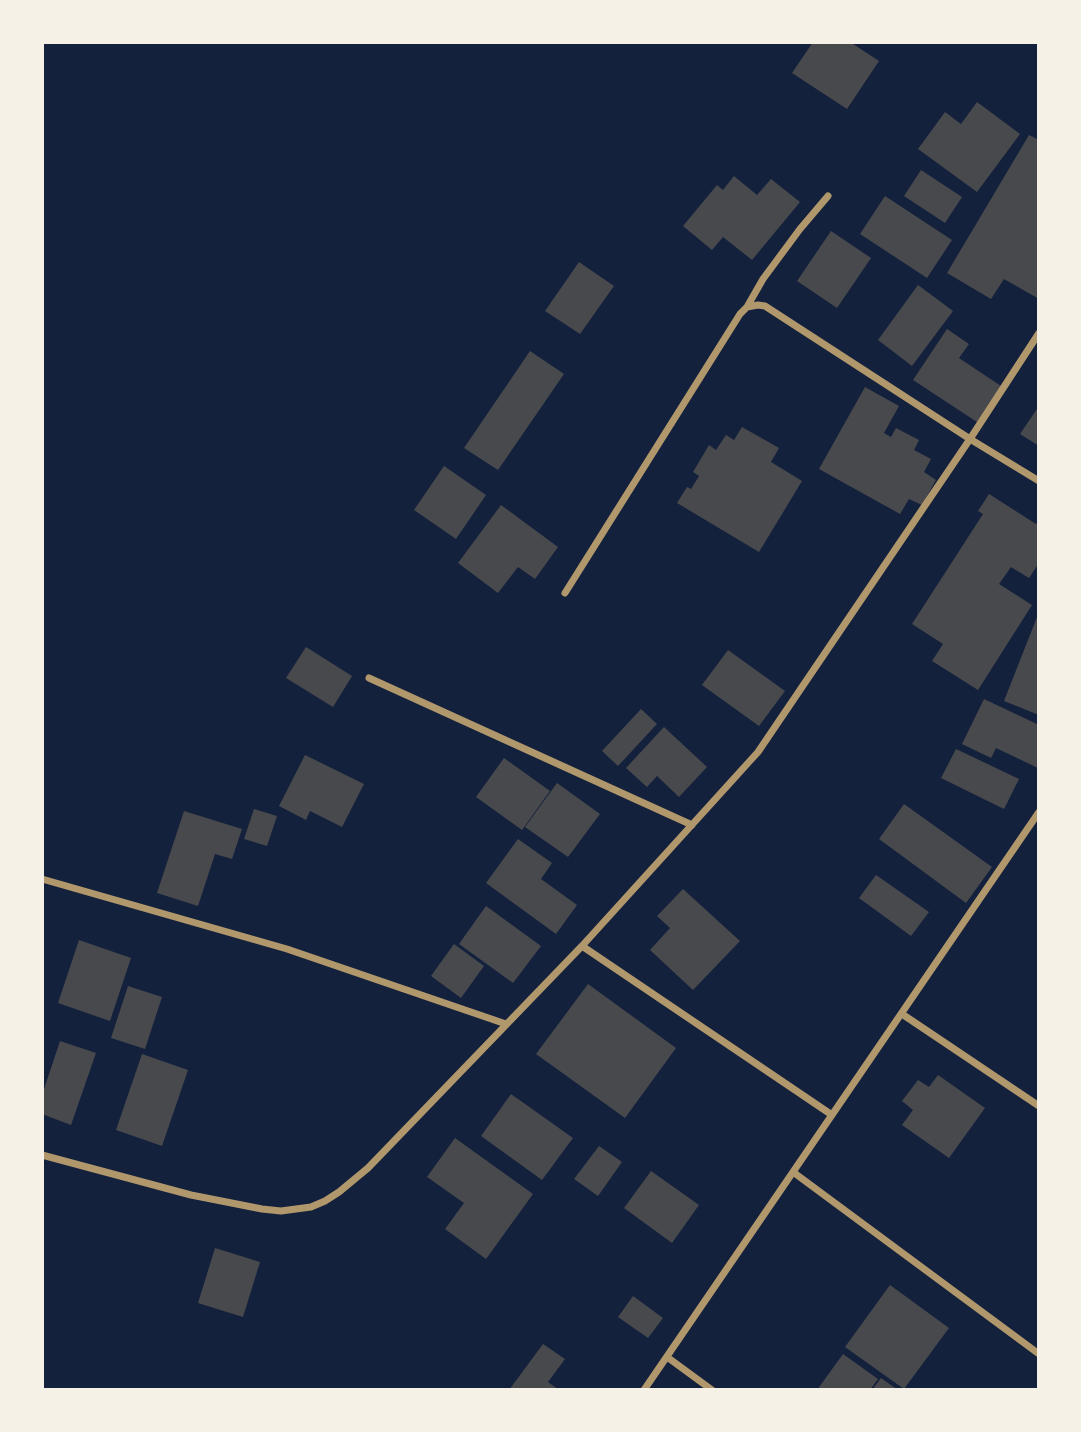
<!DOCTYPE html>
<html>
<head>
<meta charset="utf-8">
<style>
	body { margin:0 }
	#map { position:relative; width:1081px; height:1432px; overflow:hidden; background:#14213d; font-family:Figtree,sans-serif }
	canvas { display:block }
	.frame { position:absolute; inset:0; border:44px solid #f6f1e7; pointer-events:none }
</style>
</head>
<body>
<div id="map">
<canvas width="1081" height="1432"></canvas>
<div class="frame"></div>
</div>
<script>
const g = document.querySelector('canvas').getContext('2d');
g.lineJoin = 'round';
function paint(path, color) { g.fillStyle = color; g.fill(path, 'evenodd'); }
const toPath = rows => new Path2D(rows.map(r => 'M' + r).join(''));
function trace(path, color, width, dash) { g.strokeStyle = color; g.lineWidth = width; g.lineCap = dash ? 'butt' : 'round'; g.setLineDash(dash || []); g.stroke(path); }
paint(toPath([
	[813,42,850,42,879,61,847,109,792,73],
	[977,102,1020,134,977,192,918,149,945,112,961,124],
	[1029,135,1039,140,1039,299,1004,279,991,299,947,273],
	[921,170,962,197,945,223,904,196],
	[734,176,757,195,771,179,800,202,752,260,723,237,712,250,683,226,717,185,723,190],
	[885,196,952,240,927,278,860,234],
	[831,231,871,258,837,308,797,281],
	[579,262,614,286,580,334,545,311],
	[918,285,953,311,912,366,878,340],
	[947,329,969,344,959,358,1001,386,977,422,913,380],
	[530,351,564,374,498,470,464,448],
	[865,387,899,406,884,433,891,437,896,428,919,440,914,450,931,459,924,472,936,480,922,505,909,499,900,514,819,469],
	[1039,406,1039,446,1020,434],
	[742,427,779,448,771,462,802,481,759,552,677,503,687,487,691,489,699,476,693,472,709,445,716,450,726,435,734,440],
	[444,466,486,495,456,539,414,510],
	[989,494,1036,524,1039,520,1039,563,1029,578,1011,567,999,584,1032,605,978,690,932,661,943,644,912,624,983,514,978,511],
	[501,505,558,547,535,579,518,567,498,593,458,563],
	[1039,612,1039,715,1004,701],
	[306,647,352,676,333,707,286,678],
	[728,650,785,691,759,726,702,685],
	[984,699,1039,725,1039,766,1038,768,996,748,991,758,962,744],
	[641,709,657,724,618,766,602,751],
	[664,727,707,767,679,797,657,776,647,787,626,768],
	[956,749,1019,779,1004,809,941,778],
	[305,755,364,784,342,827,310,811,306,820,279,806],
	[504,758,550,791,522,830,476,797],
	[557,783,600,814,568,857,525,827],
	[904,804,992,867,966,903,879,839],
	[254,809,277,816,267,846,244,839],
	[184,811,242,829,232,859,215,854,198,906,157,893],
	[518,839,552,863,541,879,577,905,556,934,486,883],
	[876,875,929,912,911,936,859,898],
	[683,889,740,941,693,990,650,950,670,928,657,916],
	[486,906,541,946,513,983,459,944],
	[79,940,131,958,110,1021,58,1003],
	[454,944,484,966,461,998,431,976],
	[588,984,676,1048,625,1118,536,1054],
	[128,986,162,997,145,1049,111,1038],
	[60,1041,96,1053,71,1125,42,1114,42,1095],
	[142,1054,188,1070,162,1146,116,1130],
	[938,1075,985,1108,949,1158,902,1125,913,1110,902,1101,918,1080,929,1087],
	[511,1094,573,1138,542,1180,481,1136],
	[455,1138,533,1194,486,1259,445,1229,464,1203,427,1177],
	[599,1146,622,1162,598,1196,574,1179],
	[651,1171,699,1205,672,1243,624,1208],
	[215,1248,260,1262,243,1317,198,1303],
	[890,1285,949,1328,904,1389,845,1347],
	[633,1296,663,1318,648,1338,618,1317],
	[543,1344,565,1359,548,1382,559,1390,509,1390],
	[843,1354,878,1379,870,1390,817,1390],
	[881,1378,898,1390,872,1390]
]), '#48494c');
trace(toPath([
	[747,307,763,279,800,229,828,196],
	[565,593,740,314,747,307,758,305,765,306,970,439,1039,481],
	[369,678,692,825],
	[42,879,287,949,506,1024],
	[582,946,832,1115],
	[902,1014,1039,1106],
	[42,1155,191,1195,262,1209,281,1211,311,1207,325,1201,339,1192,368,1168,582,946,758,752,970,439,1039,333],
	[793,1172,1039,1354],
	[667,1357,712,1390],
	[644,1390,1039,812]
]), '#b1986c', 7);
</script>
</body>
</html>
